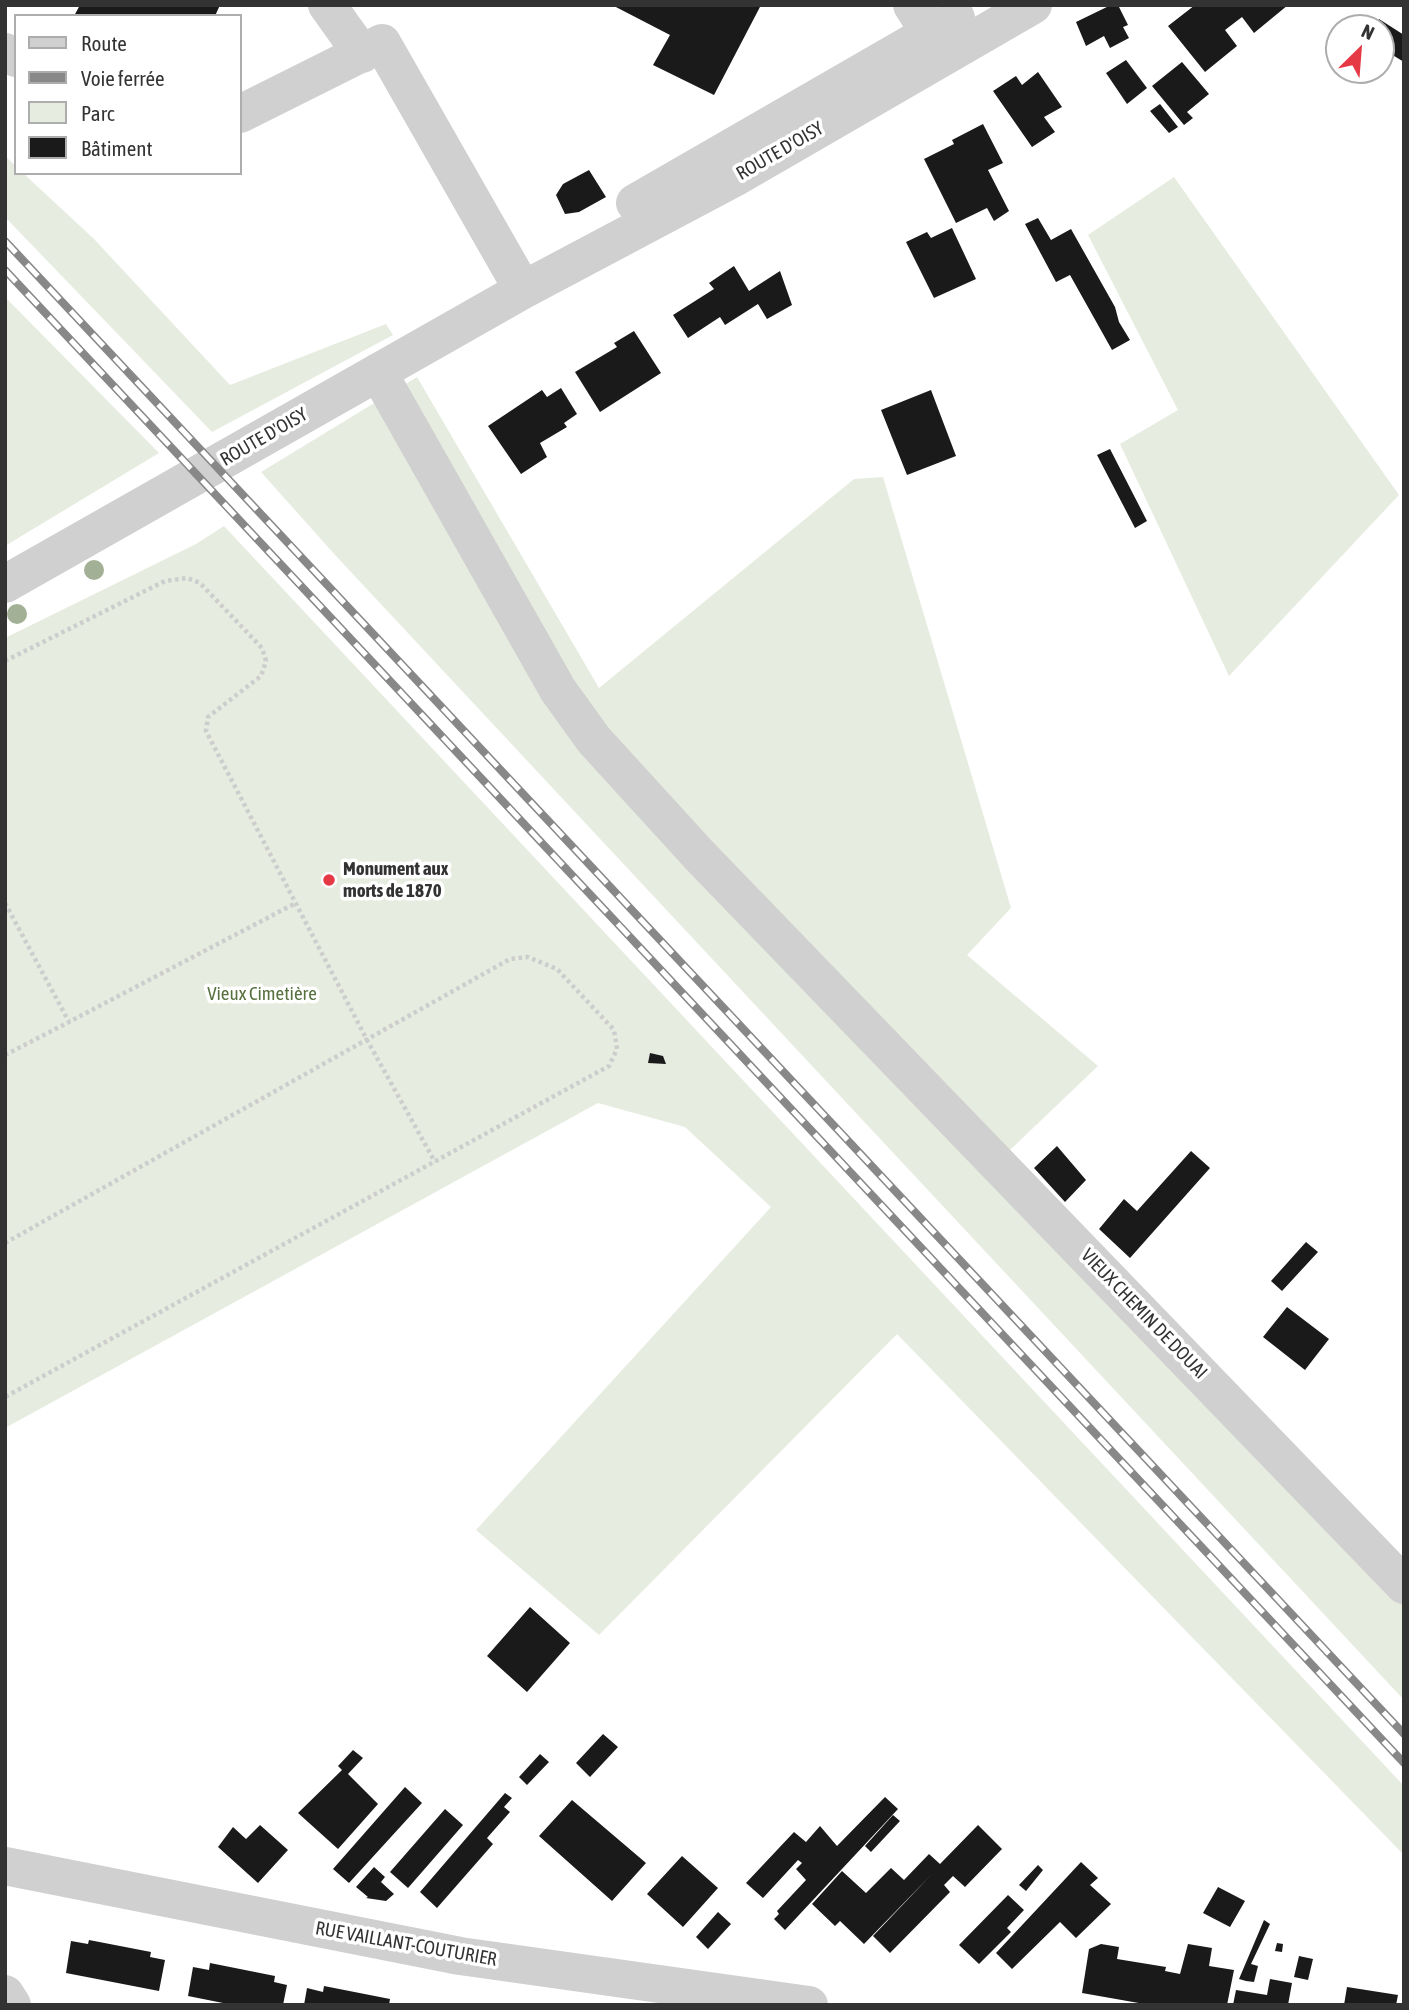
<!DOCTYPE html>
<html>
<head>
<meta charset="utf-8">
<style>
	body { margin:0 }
	#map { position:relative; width:1409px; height:2010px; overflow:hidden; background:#fff; font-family:"Asap Condensed",sans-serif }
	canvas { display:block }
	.frame { position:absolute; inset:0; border:7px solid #333; pointer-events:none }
	.legend { position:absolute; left:14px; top:14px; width:228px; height:161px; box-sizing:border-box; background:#fff; border:2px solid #adadad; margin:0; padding:9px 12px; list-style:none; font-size:21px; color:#333 }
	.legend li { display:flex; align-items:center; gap:14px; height:35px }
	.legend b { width:35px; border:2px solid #adadad }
	.north { position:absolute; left:1325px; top:14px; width:70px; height:70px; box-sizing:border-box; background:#fff; border:2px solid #adadad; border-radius:50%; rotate:25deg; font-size:19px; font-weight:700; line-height:28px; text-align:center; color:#333 }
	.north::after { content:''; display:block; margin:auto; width:24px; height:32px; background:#e63946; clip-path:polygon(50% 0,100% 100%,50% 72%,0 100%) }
</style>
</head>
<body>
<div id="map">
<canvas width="1409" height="2010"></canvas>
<div class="frame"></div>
<ul class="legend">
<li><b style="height:9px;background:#d0d0d0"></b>Route</li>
<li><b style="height:9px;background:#888"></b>Voie ferrée</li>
<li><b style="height:19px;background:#e6ecdf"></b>Parc</li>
<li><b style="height:19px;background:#1a1a1a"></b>Bâtiment</li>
</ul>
<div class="north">N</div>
</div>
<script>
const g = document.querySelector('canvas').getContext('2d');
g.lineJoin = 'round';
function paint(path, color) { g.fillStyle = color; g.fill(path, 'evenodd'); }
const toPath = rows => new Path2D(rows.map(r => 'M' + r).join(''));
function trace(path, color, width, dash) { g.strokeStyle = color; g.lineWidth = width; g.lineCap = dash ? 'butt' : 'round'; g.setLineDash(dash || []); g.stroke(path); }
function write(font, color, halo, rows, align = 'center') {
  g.font = font + ' "Asap Condensed",sans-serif'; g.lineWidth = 7; g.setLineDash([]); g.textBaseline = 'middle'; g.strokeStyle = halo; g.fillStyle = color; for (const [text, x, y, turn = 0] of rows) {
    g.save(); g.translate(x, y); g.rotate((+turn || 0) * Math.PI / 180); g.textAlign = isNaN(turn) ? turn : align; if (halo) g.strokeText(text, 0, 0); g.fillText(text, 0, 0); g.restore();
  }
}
paint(toPath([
	[5,156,16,166,16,173,23,173,94,239,230,385,386,324,393,335,212,432,5,217],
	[1174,177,1399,495,1229,676,1120,444,1178,410,1088,235],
	[5,297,159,453,5,546],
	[417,377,599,688,854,479,883,477,1011,908,967,955,1098,1066,988,1171,1404,1595,1404,1700,336,556,261,472],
	[224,526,1404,1786,1404,1855,897,1334,599,1635,476,1530,771,1207,685,1127,598,1103,5,1428,5,638,196,544]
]), '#e6ecdf');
paint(toPath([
	[80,5,220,5,215,16,74,16],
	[612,5,761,5,714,95,653,65,670,35],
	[1111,5,1118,5,1128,25,1123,27,1129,38,1110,48,1104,36,1086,46,1076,22],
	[1195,5,1288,5,1254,33,1242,17,1225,30,1237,46,1205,72,1168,26],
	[1379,19,1404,35,1404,62,1381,48,1381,28,1375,28],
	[1126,60,1147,88,1127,104,1106,73],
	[1182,62,1209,94,1187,112,1193,118,1184,125,1152,86],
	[1038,72,1062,107,1044,117,1055,132,1032,147,993,91,1016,76,1022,85],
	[1160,104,1178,127,1169,133,1150,111],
	[983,124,1003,163,988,170,1009,211,994,221,987,208,956,223,924,159,954,144,952,140],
	[589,170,606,197,579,212,565,214,556,195,563,184],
	[1038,218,1051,240,1071,229,1115,307,1119,322,1130,340,1112,350,1070,275,1056,282,1025,224],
	[952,228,976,279,934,298,906,242,927,232,931,238],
	[734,266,749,291,780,271,792,305,767,319,758,304,725,325,720,317,688,338,673,315,714,289,709,283],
	[634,331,661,373,600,412,575,372,617,347,614,343],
	[561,388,577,414,564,423,567,427,540,443,547,457,521,474,488,426,542,390,547,397],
	[931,390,956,456,907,475,881,410],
	[1110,449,1147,521,1135,528,1097,455],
	[650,1053,663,1056,666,1064,648,1063],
	[1057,1146,1086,1180,1065,1202,1034,1168],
	[1191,1151,1210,1168,1130,1258,1099,1229,1124,1199,1137,1211],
	[1306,1242,1318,1252,1282,1291,1271,1281],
	[1287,1307,1329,1339,1305,1370,1263,1337],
	[530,1607,570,1643,527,1692,487,1656],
	[603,1734,618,1747,590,1777,576,1763],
	[353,1750,363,1758,348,1774,378,1804,338,1849,298,1813,342,1770,338,1766],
	[540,1754,549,1762,527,1785,519,1777],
	[405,1787,422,1803,349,1883,333,1869],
	[505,1793,512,1798,504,1807,510,1812,487,1838,493,1844,437,1908,420,1892],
	[885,1797,898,1809,785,1930,774,1919,779,1914,777,1911,806,1880,796,1869,802,1863,798,1860,763,1898,746,1883,794,1832,806,1842,820,1826,837,1846],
	[572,1800,646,1863,612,1901,539,1836],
	[445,1809,463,1825,408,1888,390,1872],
	[893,1815,900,1821,871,1852,865,1846],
	[260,1825,288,1850,258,1883,218,1847,233,1827,246,1839],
	[978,1825,1002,1849,965,1887,953,1876,944,1885,950,1892,890,1953,873,1936,932,1874,864,1944,840,1921,835,1926,812,1904,842,1871,866,1893,891,1868,904,1880,929,1854,940,1864],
	[682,1856,718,1888,683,1927,647,1894],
	[1081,1862,1098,1878,1090,1885,1111,1904,1076,1938,1060,1922,1012,1969,996,1953],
	[1038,1865,1043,1870,1026,1891,1019,1885],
	[374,1867,385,1877,381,1882,394,1894,386,1901,366,1898,368,1897,356,1887],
	[1218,1887,1245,1901,1230,1927,1203,1913],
	[1008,1895,1024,1910,1007,1928,1011,1932,979,1964,959,1945],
	[718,1912,731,1924,708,1949,696,1937],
	[1264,1920,1270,1924,1251,1964,1258,1966,1254,1982,1246,1981,1239,1979],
	[89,1940,151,1952,150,1957,165,1960,159,1991,66,1973,71,1941,88,1944],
	[1277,1943,1283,1944,1282,1952,1275,1951],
	[1101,1944,1119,1947,1117,1959,1166,1967,1165,1971,1180,1974,1188,1944,1212,1948,1209,1966,1234,1970,1227,2005,1150,2005,1082,1993,1089,1949],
	[1299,1956,1313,1959,1308,1980,1294,1977],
	[210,1963,275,1976,274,1982,287,1985,283,2005,233,2005,188,1996,193,1967,209,1970],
	[1270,1979,1292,1983,1288,2005,1233,2005,1236,1990,1267,1995],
	[324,1986,390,1999,389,2005,304,2005,307,1988,323,1992],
	[1347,1987,1398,1995,1396,2005,1344,2005]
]), '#1a1a1a');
trace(toPath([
	[5,661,165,581,187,578,200,583,262,648,266,661,261,676,208,717,206,731,367,1040,435,1162],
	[5,903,69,1022,296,903],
	[5,1055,69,1022],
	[5,1243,510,959,528,957,557,969,614,1030,617,1049,609,1066,5,1397]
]), '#cdcdcd', 4.5, [3.5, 3.5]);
trace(toPath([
	[327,5,362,54],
	[912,5,943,54],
	[5,52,16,58],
	[240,114,382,43,523,290],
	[635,203,956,18],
	[378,372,558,690,594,740,699,855,1404,1585],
	[5,584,523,290,734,178,1033,5],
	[5,1866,460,1956,809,2005],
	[5,1994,12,2005]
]), '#d0d0d0', 38);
const rail = toPath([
	[5,241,1404,1734],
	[5,270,1404,1763]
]);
trace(rail, '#888', 8);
trace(rail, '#fff', 5, [16]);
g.fillStyle = '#a2b095';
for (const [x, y] of [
	[94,570],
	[17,614]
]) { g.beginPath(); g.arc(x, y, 10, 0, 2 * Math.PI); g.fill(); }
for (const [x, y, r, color] of [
	[329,880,7,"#e63946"]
]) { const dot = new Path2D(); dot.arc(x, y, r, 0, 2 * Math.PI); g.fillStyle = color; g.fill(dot); trace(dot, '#fff', 2.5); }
write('19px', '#333', '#fff', [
	["ROUTE D'OISY",780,151,-30],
	["ROUTE D'OISY",264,437,-30],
	["VIEUX CHEMIN DE DOUAI",1144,1314,46],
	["RUE VAILLANT-COUTURIER",406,1944,10]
]);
write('bold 19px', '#333', '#fff', [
	["Monument aux",343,869],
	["morts de 1870",343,891]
], 'left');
write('19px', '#56703f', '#fff', [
	["Vieux Cimetière",262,994]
]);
</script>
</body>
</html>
